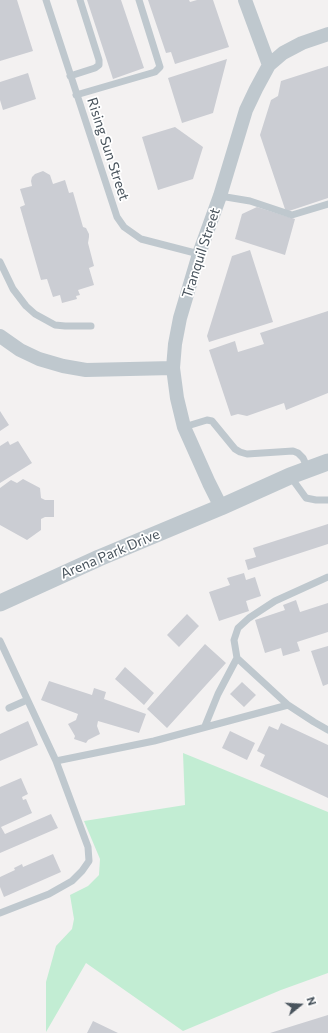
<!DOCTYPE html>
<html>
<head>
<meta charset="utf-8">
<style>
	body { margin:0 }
	#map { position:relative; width:328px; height:1033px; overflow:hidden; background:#f3f1f1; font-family:Commissioner,sans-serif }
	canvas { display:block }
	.north { position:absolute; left:280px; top:985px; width:40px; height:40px; -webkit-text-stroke:3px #fff; paint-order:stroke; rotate:72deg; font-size:11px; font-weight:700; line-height:16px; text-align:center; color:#49545d }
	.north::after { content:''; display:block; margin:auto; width:14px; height:18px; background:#49545d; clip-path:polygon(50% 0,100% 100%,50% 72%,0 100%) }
</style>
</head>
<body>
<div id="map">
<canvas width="328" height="1033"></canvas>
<div class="north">N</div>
</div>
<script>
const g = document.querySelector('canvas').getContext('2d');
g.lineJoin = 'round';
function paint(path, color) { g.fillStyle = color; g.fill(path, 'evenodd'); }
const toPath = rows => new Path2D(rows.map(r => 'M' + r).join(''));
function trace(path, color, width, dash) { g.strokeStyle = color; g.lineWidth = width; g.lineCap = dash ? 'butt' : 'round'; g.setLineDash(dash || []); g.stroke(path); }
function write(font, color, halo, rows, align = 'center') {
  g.font = font + ' Commissioner,sans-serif'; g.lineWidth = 3.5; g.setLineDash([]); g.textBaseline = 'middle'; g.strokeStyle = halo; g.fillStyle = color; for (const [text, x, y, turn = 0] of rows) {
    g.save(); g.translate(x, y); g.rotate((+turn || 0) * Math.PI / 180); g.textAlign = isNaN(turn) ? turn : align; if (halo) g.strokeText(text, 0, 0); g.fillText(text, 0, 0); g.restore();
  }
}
paint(toPath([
	[183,753,328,812,328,973,281,990,183,1031,86,963,46,1032,46,982,56,946,72,929,74,919,70,895,88,886,99,875,100,859,84,821,185,805]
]), '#c2edd3');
paint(toPath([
	[0,0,17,0,33,51,0,61],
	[87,0,121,0,144,68,113,79],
	[148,0,189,0,190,2,197,0,213,0,229,47,175,64,171,52,166,53],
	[227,59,213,113,182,123,168,78],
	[328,66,328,198,286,212,260,135,271,100,278,96,281,81],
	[28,73,36,99,3,110,0,100,0,82],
	[175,127,203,147,193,179,158,190,142,137],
	[43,171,50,175,53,184,65,180,69,193,73,192,83,227,86,228,89,234,89,237,88,243,94,266,89,268,94,285,78,290,80,295,76,296,77,299,62,303,60,295,53,297,47,279,41,280,20,207,25,205,20,189,32,186,31,181,32,177,35,174],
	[257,207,295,219,285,255,235,239,242,214],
	[250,250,273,322,209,342,207,336,232,256],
	[328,311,328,393,286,410,284,403,247,416,238,414,231,416,209,350,235,341,238,352,264,344,260,333],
	[0,411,9,425,0,431],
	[8,441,10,445,18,441,32,463,0,483,0,446],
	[23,479,40,488,41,498,45,500,54,500,54,517,45,517,41,519,41,530,27,540,0,525,0,488,11,480,17,483],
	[328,524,328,544,248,570,245,560,256,557,253,548],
	[244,573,246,580,255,577,261,596,246,601,249,611,219,621,209,592,230,585,227,578],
	[296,600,300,612,328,603,328,632,297,642,300,651,283,656,281,648,265,653,255,620,285,610,283,605],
	[187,614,199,626,179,647,167,635],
	[205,644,226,663,167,728,147,709],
	[328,646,328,684,323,686,311,651],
	[125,667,154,693,144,705,115,679],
	[49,681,92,695,94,688,106,692,104,699,146,714,139,733,98,721,97,726,100,734,88,740,86,743,74,739,75,736,68,724,76,720,78,714,41,700],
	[242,682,256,695,244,707,230,694],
	[28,721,38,745,0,761,0,734],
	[281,723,328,745,328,798,260,766,265,755,257,751,269,726,278,730],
	[230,731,255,743,247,760,222,748],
	[21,778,28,794,22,797,23,800,26,799,32,813,1,827,5,834,51,814,58,828,0,853,0,787],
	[53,854,61,872,4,897,0,887,0,877,15,870,14,868,22,864,23,867],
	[328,1015,328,1033,270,1033],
	[93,1021,118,1033,87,1033]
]), '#cbcdd3');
trace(toPath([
	[46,0,117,217,124,227,141,239,199,254],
	[70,76,95,68,99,65,99,60,80,0],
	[76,95,155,72,160,67,139,0],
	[220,196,250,201,292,215,328,204],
	[0,262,13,289,26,306,35,314,55,325,65,326,91,326],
	[184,427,207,420,212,421,235,449,240,452,247,454,293,451,298,453,303,458,308,469],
	[290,476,306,498,316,500,328,500],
	[328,577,275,601,249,618,238,628,234,640,237,658,288,705,314,722,328,730],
	[0,641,56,761,88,847,89,861,82,871,72,881,49,894,0,913],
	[9,708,27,700],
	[205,726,218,694,237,658],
	[56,761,154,741,288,705]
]), '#bfc8ce', 7);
trace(toPath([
	[245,0,269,65],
	[0,336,20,350,39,359,63,366,86,370,173,368],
	[221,507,209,483,184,427,177,398,173,368,175,344,180,318,199,254,220,196,246,110,256,89,269,65,283,53,302,43,328,34]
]), '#bfc8ce', 14);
trace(toPath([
	[0,603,99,558,221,507,290,476,328,462]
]), '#bfc8ce', 17);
write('14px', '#49545d', '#fff', [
	["Rising Sun Street",108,149,72],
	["Tranquil Street",201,253,-72],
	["Arena Park Drive",110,554,-23]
]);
</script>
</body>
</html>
